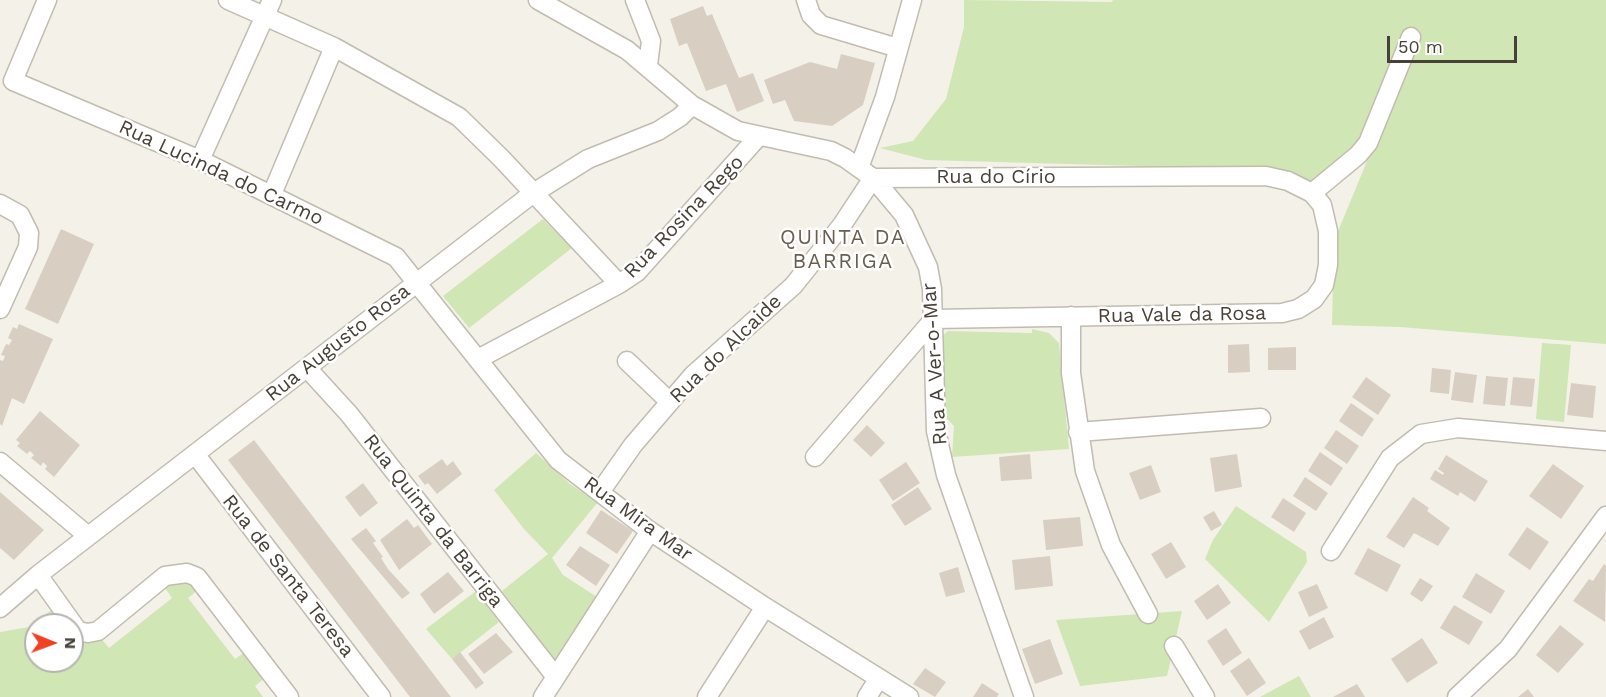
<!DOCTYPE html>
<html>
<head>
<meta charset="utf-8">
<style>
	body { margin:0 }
	#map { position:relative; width:1606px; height:697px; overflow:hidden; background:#f4f1e9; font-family:"Work Sans",sans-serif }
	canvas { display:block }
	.north { position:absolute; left:24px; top:613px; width:60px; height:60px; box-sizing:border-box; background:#fff; border:2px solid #b6b3af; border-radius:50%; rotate:91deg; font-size:16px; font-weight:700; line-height:24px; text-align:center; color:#484138 }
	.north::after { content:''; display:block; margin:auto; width:21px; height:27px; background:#f24122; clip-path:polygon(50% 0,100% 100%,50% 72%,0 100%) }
	.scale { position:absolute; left:1387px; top:36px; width:130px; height:27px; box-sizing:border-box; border:3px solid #484138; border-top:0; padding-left:8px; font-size:18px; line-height:21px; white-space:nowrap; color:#484138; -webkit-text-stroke:4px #fff; paint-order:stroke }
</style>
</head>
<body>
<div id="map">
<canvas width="1606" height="697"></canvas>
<div class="north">N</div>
<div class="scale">50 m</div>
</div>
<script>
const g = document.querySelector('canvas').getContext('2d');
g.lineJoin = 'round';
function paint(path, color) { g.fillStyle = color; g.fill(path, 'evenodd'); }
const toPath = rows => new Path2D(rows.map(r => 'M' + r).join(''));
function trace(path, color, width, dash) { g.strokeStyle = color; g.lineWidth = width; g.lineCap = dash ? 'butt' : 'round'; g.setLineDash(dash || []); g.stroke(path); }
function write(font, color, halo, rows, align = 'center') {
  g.font = font + ' "Work Sans",sans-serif'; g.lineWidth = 5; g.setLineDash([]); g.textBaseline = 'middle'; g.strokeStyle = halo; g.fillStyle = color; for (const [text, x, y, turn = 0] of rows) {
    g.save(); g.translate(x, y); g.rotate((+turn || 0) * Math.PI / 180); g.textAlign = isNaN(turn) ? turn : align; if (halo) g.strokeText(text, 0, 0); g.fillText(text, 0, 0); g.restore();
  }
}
paint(toPath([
	[964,0,1112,2,1113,0,1606,0,1606,344,1400,327,1332,325,1334,241,1420,33,1407,28,1360,147,1309,182,1282,170,926,160,880,148,913,141,946,99,964,27],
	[543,219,572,248,469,328,443,296],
	[1032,329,1049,333,1059,343,1069,449,952,457,954,426,944,416,942,336,948,331,1032,333],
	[1542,343,1571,345,1564,422,1536,419],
	[536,453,570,484,598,502,552,558,563,575,597,597,555,660,502,591,548,554,524,529,494,490],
	[1236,506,1306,552,1307,562,1269,622,1205,559,1213,540],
	[175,582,187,583,198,590,188,598,235,659,245,652,265,678,255,686,263,697,0,697,0,632,29,627,54,608,66,625,36,625,36,661,72,661,72,632,100,637,109,648,172,598,165,588],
	[476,591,499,622,452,659,426,629],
	[1182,611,1167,676,1080,686,1056,620],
	[1299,676,1311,697,1260,697]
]), '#d0e6b4');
paint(toPath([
	[703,6,707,16,712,14,739,78,753,73,764,101,737,112,726,84,706,91,687,43,679,46,670,19],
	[841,54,875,63,863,105,832,126,794,121,785,100,773,104,764,80,810,62,837,69],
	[61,229,94,244,58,324,25,309],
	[19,324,53,339,24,404,12,398,2,426,0,424,0,360,3,361,5,356,1,355,6,344,9,345,12,340,8,338,13,327,17,329],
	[1249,344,1250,372,1228,373,1228,345],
	[1296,347,1296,370,1268,370,1268,348],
	[1432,368,1451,370,1449,394,1430,392],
	[1455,372,1477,375,1473,403,1451,400],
	[1486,376,1508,378,1505,406,1483,404],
	[1366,377,1391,395,1378,415,1352,397],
	[1513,377,1535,379,1532,407,1510,405],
	[1571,383,1596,386,1593,418,1567,415],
	[1351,403,1374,419,1362,437,1339,421],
	[40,411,80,445,54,477,45,469,47,466,43,462,41,466,31,458,34,455,30,451,27,454,17,446,20,443,16,440],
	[867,425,885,443,871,457,853,440],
	[1336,430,1359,446,1347,464,1324,448],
	[254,440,341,553,451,697,410,697,238,473,228,460],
	[1320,452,1343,468,1331,486,1308,471],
	[1030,454,1032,479,1001,481,999,457],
	[1237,454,1242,487,1215,492,1210,458],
	[1446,455,1488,481,1475,502,1460,492,1458,496,1430,479,1435,470,1443,475,1444,473,1438,469],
	[442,459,447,466,453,461,462,474,437,494,428,483,425,485,418,476],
	[906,462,920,483,893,501,879,480],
	[1553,464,1584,486,1561,519,1529,496],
	[1151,465,1161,492,1140,500,1129,473],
	[1305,477,1328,493,1316,511,1293,496],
	[363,483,378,503,360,517,345,497],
	[918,487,932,509,905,526,891,505],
	[0,492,44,530,14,560,0,548],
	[1413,497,1429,508,1427,511,1450,528,1438,546,1414,533,1404,548,1386,537],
	[1283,498,1306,513,1294,532,1271,517],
	[601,510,633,531,617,554,586,533],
	[1214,511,1222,525,1211,531,1203,517],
	[1080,517,1083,546,1046,550,1043,520],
	[407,519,414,528,418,525,432,544,399,570,380,540],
	[1527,527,1549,542,1530,570,1508,555],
	[366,528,376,541,373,543,383,557,381,558,388,569,410,593,402,599,351,539],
	[1171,542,1186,567,1166,579,1151,554],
	[580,546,610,565,596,586,566,565],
	[1368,548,1401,565,1387,592,1354,574],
	[1050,556,1053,586,1015,590,1012,560],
	[1604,564,1606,566,1605,622,1573,601,1589,579,1593,581],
	[958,567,965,592,946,597,939,573],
	[448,572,464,591,434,614,420,594],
	[1476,573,1505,591,1491,614,1462,597],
	[1420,578,1433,586,1422,602,1410,594],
	[1218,584,1231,603,1207,620,1194,601],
	[1317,584,1328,608,1309,617,1298,592],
	[1454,605,1483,622,1469,645,1440,628],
	[1324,617,1334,637,1309,650,1299,631],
	[1560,625,1584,644,1558,673,1536,655],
	[1226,628,1242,653,1223,666,1207,641],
	[496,633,513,652,484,674,468,654],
	[1422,638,1438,663,1407,683,1391,659],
	[1050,639,1063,674,1035,684,1022,649],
	[460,652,484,683,476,689,452,659],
	[1249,658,1266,683,1247,696,1230,671],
	[925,668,946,682,935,697,913,684],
	[982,683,999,694,997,697,973,697],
	[1357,684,1365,697,1333,697],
	[1528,689,1534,697,1518,697]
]), '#d8cfc2');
const minor = toPath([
	[47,0,13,81,200,160,396,257,558,460,650,531,765,607,909,697],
	[228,0,334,47,459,117,501,158,619,284],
	[538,0,627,50,692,105,738,131,831,151,845,158,873,178,904,215,928,267,932,289,936,431,946,475,1024,697],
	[635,0,651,41,648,65],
	[806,0,811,15,821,25,898,48],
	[200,160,272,0],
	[859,168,885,97,912,0],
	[1312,193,1358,155,1368,143,1411,37],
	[272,194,334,47],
	[0,204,20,215,29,233,28,247,0,309],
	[1071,316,1071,373,1085,471,1111,545,1148,614],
	[478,359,619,284,637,272,758,137],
	[627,361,670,402],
	[307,368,349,414,556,677],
	[1078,432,1261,418],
	[195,454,381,697],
	[815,457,934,319,1282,313,1298,309,1314,299,1324,285,1328,265,1328,231,1322,205,1312,193,1288,181,1266,176,873,178],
	[0,462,88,536],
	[600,492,633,445,693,375,793,286,842,225,873,178],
	[1331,551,1390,458,1421,434,1458,428,1606,441],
	[38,575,78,631,88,633,98,631,165,576,187,573,197,577,289,697],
	[0,608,38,575,532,194,588,159,658,131,680,117,692,105],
	[1174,646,1205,697],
	[543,697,650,531],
	[707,697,765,607],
	[867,697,879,678],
	[1457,697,1508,649,1606,516]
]);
trace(minor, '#c2bbaf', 21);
trace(minor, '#fff', 18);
write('20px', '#484138', '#fff', [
	["Rua Lucinda do Carmo",221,173,25],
	["Rua do Círio",996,177],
	["Rua Rosina Rego",684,217,-46],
	["Rua Vale da Rosa",1182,315,-1],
	["Rua Augusto Rosa",338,343,-38],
	["Rua do Alcaide",726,349,-44],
	["Rua A Ver-o-Mar",935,364,-94],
	["Rua Mira Mar",638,519,36],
	["Rua Quinta da Barriga",433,521,52],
	["Rua de Santa Teresa",288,576,52]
]);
g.letterSpacing = '1.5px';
write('21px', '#6a5f4f', '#fff', [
	["QUINTA DA",843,238],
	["BARRIGA",843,262]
]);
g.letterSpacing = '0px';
</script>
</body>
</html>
